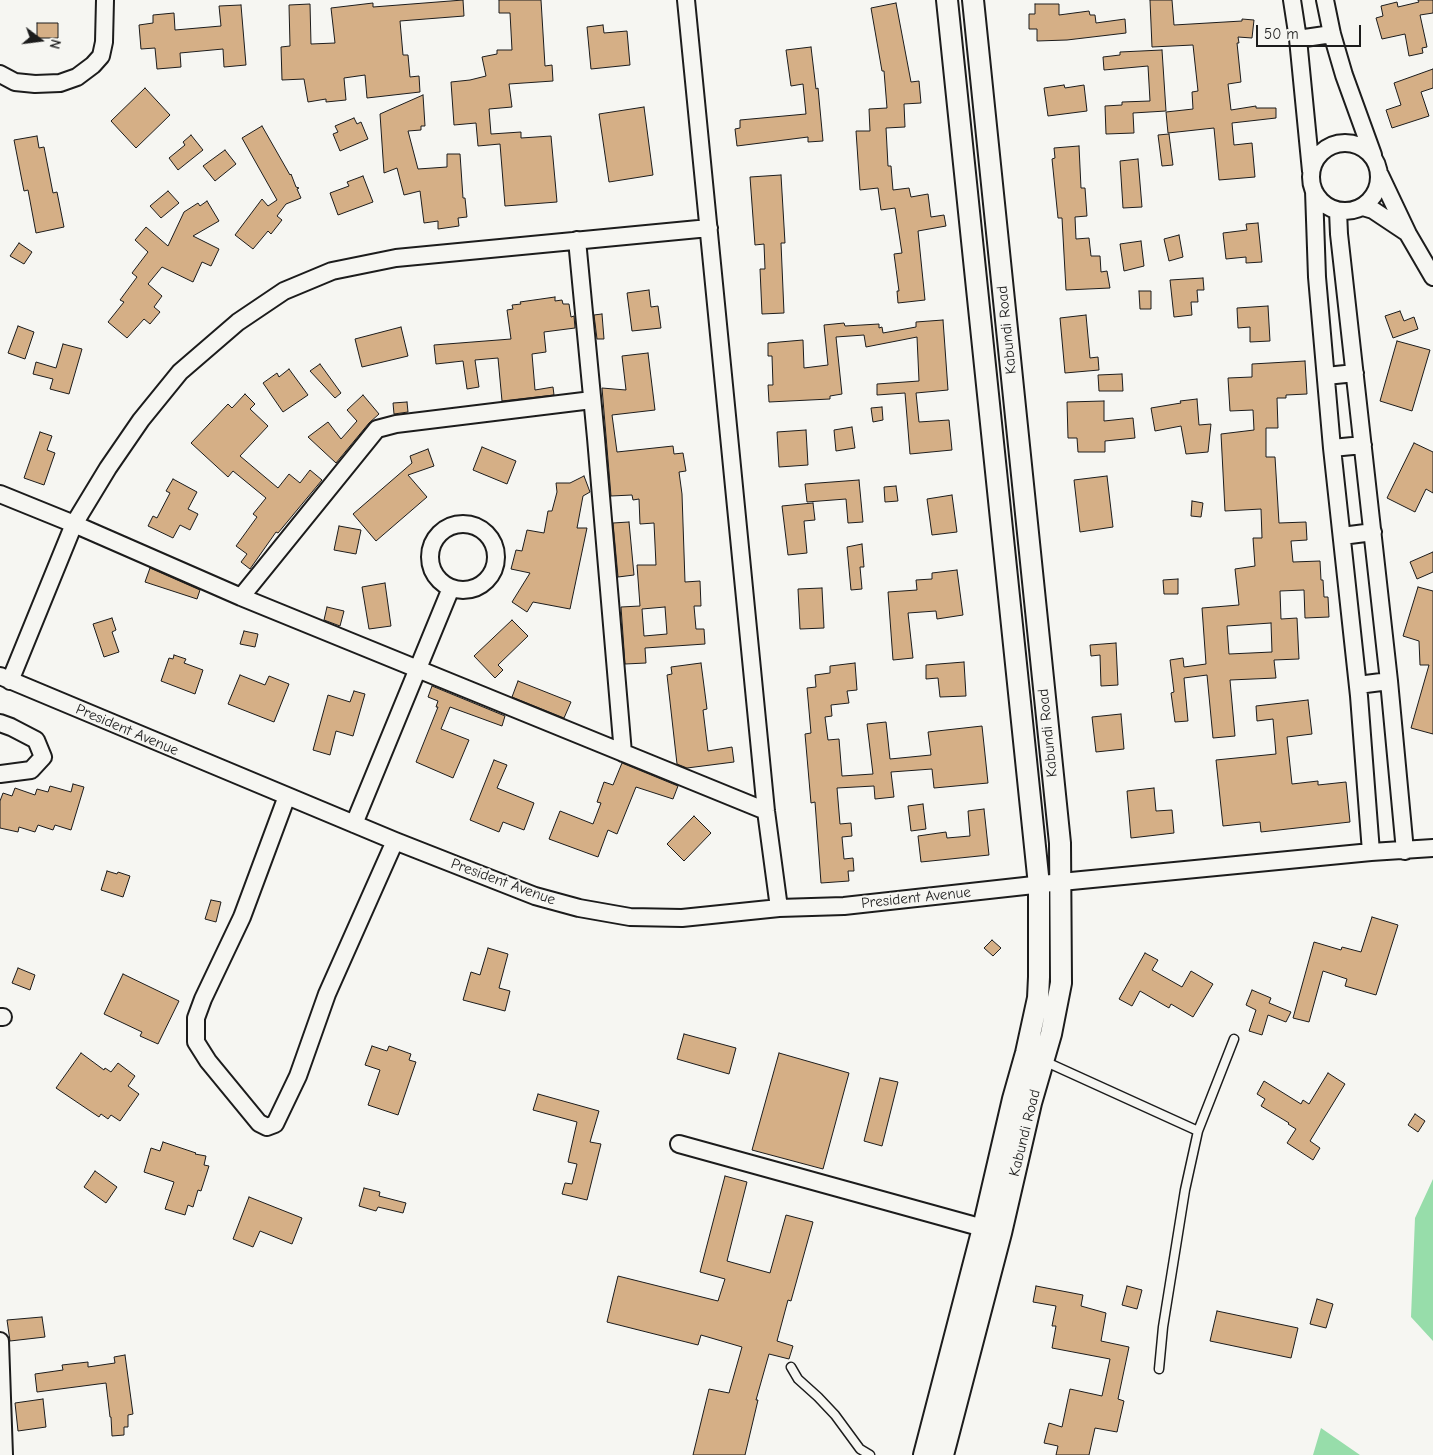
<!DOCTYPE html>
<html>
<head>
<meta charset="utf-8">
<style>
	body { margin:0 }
	#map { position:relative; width:1433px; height:1455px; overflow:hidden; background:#f6f6f2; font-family:"Comic Neue",sans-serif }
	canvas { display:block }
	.north { position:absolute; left:15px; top:15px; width:50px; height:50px; -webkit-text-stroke:4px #f6f6f2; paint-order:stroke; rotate:105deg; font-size:14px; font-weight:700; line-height:20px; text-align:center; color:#1c1c1c }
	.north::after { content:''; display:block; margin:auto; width:18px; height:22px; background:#1c1c1c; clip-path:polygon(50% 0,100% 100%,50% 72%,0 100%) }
	.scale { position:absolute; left:1256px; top:25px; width:105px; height:22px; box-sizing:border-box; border:2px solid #1c1c1c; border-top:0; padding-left:6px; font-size:15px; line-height:18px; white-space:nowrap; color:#1c1c1c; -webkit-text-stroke:4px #f6f6f2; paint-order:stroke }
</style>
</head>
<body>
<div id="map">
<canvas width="1433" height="1455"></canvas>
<div class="north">N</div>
<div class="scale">50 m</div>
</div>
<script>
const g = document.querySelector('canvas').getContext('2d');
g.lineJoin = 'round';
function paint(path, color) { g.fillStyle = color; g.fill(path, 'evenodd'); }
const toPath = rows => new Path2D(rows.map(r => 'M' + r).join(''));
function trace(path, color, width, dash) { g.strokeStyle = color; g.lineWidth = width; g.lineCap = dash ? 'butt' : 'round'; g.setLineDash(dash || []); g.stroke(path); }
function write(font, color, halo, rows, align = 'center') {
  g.font = font + ' "Comic Neue",sans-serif'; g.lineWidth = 4; g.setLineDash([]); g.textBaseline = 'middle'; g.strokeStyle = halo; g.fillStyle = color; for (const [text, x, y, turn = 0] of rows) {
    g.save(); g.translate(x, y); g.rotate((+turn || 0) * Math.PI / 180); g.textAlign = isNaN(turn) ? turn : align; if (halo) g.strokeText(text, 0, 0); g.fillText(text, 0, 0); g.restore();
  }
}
paint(toPath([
	[1433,1179,1433,1341,1411,1317,1415,1218],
	[1321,1428,1360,1455,1313,1455]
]), '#97ddaa');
const building = toPath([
	[463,0,464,16,400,21,403,55,408,55,410,77,419,76,420,92,367,98,365,75,344,78,346,100,326,102,326,99,308,102,304,79,282,80,281,47,290,46,289,5,310,4,311,44,335,43,331,8,373,3,373,7,463,0],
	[499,0,541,0,545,66,552,65,553,81,509,84,512,107,489,109,491,134,521,132,521,138,551,136,557,202,505,206,500,144,478,146,476,123,454,125,451,82,470,80,486,76,482,57,497,54,497,50,512,50,510,13,499,13,499,0],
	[1150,0,1172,0,1174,25,1242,21,1242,19,1254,20,1252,38,1238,37,1239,43,1237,43,1241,82,1228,84,1231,110,1256,106,1256,108,1276,108,1276,118,1232,123,1234,145,1252,143,1255,177,1219,180,1214,128,1168,133,1166,112,1193,109,1192,92,1198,91,1193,45,1152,47,1150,0],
	[1418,0,1433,0,1433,13,1420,15,1427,47,1422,48,1423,53,1409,56,1405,34,1382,39,1376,18,1383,16,1381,6,1397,2,1398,7,1419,2,1418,0],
	[896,3,911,82,919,81,921,103,904,104,905,127,886,128,888,166,891,166,893,190,909,188,911,197,928,194,931,217,944,215,946,226,918,231,925,300,898,303,897,291,899,291,894,254,902,253,895,208,881,210,878,188,860,190,856,131,870,131,869,109,887,108,884,71,882,71,871,8,896,3],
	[1035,4,1059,4,1059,15,1089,11,1090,15,1095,15,1096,23,1125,19,1126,33,1067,40,1037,41,1037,29,1029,29,1029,14,1035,14,1035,4],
	[241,5,246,65,224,67,223,49,180,53,181,67,157,69,155,48,141,49,139,25,153,23,153,15,174,13,175,30,221,26,219,6,241,5],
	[37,23,58,23,58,38,37,38,37,23],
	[603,25,604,33,627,31,630,65,591,69,587,27,603,25],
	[811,47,816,89,818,88,823,141,808,142,808,137,737,146,735,129,740,128,740,120,806,114,803,84,791,86,786,50,811,47],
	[1162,50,1166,111,1133,113,1134,133,1106,134,1105,106,1122,105,1122,102,1150,101,1148,66,1104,70,1103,57,1120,55,1120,52,1162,50],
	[1433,69,1433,88,1421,92,1429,116,1392,128,1386,110,1401,105,1394,83,1433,69],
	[1064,85,1065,88,1084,85,1087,111,1048,116,1044,88,1064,85],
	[145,88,170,115,136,148,111,121,145,88],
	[423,95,425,126,421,126,421,130,408,131,418,169,447,167,447,154,460,154,463,198,465,198,467,217,458,218,459,226,438,229,438,221,424,223,420,191,404,195,397,168,384,173,380,114,423,95],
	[644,107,653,175,609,182,599,114,644,107],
	[354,118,357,124,361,122,368,139,340,151,333,134,338,132,335,126,354,118],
	[262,126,290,175,291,174,296,187,299,188,297,189,301,198,286,204,277,216,282,220,271,234,268,231,253,249,235,235,262,199,268,206,277,200,242,138,262,126],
	[1169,134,1173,165,1162,166,1158,135,1169,134],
	[191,135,203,150,178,170,169,158,185,145,183,142,191,135],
	[37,136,39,148,44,147,53,193,57,192,64,227,36,233,28,190,24,191,14,140,37,136],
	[1079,146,1081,188,1085,188,1087,216,1075,217,1076,239,1089,238,1091,256,1100,256,1101,272,1107,271,1110,288,1066,290,1062,218,1058,218,1052,159,1055,158,1054,148,1079,146],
	[225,150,236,164,215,181,203,166,225,150],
	[1138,159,1142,207,1123,208,1120,161,1138,159],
	[781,175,785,243,781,243,784,313,762,314,760,269,765,269,764,244,755,245,750,177,781,175],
	[363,176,373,202,338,215,330,193,349,186,347,182,363,176],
	[168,191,179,203,161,218,150,206,168,191],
	[207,201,219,221,193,236,219,249,211,266,202,262,193,282,162,267,148,284,162,296,154,307,160,312,150,324,144,319,127,338,108,322,124,302,120,300,137,277,132,273,148,252,135,240,146,227,168,246,184,212,198,203,200,206,207,201],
	[1258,223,1262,262,1246,263,1246,257,1226,259,1223,233,1247,230,1246,224,1258,223],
	[1179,235,1183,257,1169,261,1164,239,1179,235],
	[1141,241,1144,266,1124,271,1120,244,1141,241],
	[19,243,32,252,24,264,10,256,19,243],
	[1203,278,1204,290,1197,290,1198,302,1191,302,1192,315,1174,317,1170,280,1203,278],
	[649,290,651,307,658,306,661,328,632,331,627,293,649,290],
	[1139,291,1151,291,1151,309,1140,309,1139,291],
	[555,297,555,301,562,300,563,304,569,304,571,317,574,316,575,328,544,332,546,352,532,354,535,390,553,387,554,395,502,401,498,358,475,360,479,387,467,389,463,361,436,364,434,345,511,339,507,310,513,309,512,305,521,304,520,302,555,297],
	[1268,306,1270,341,1250,342,1250,327,1238,328,1237,308,1268,306],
	[1400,311,1404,321,1414,317,1418,329,1393,338,1385,316,1400,311],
	[602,314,604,339,597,339,594,315,602,314],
	[1086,315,1090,358,1098,357,1099,370,1065,373,1060,318,1086,315],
	[943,320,948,390,916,393,919,422,949,420,952,450,910,454,905,393,877,395,877,384,919,381,917,337,866,347,864,335,836,337,842,394,830,396,830,399,769,402,768,385,773,385,772,356,768,356,768,343,803,340,804,368,828,365,824,325,844,323,845,326,879,324,879,328,882,327,883,333,916,327,916,322,943,320],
	[18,326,34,332,25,359,8,353,18,326],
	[401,327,408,356,362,367,355,339,401,327],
	[1397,341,1430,350,1412,411,1380,401,1397,341],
	[63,344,82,349,69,394,50,389,53,379,33,374,36,362,56,368,63,344],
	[648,353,655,410,612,415,617,452,673,446,674,454,683,453,686,471,679,472,682,494,685,582,700,581,701,606,694,606,696,629,704,629,705,644,645,648,646,663,625,664,621,607,640,606,637,565,656,565,654,523,640,524,639,499,633,500,632,495,611,496,602,388,626,390,622,356,648,353],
	[665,607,667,634,644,636,642,609,665,607],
	[1305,361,1307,394,1286,395,1286,398,1277,398,1278,428,1266,428,1266,457,1275,457,1279,523,1306,522,1307,540,1291,541,1293,562,1320,561,1321,580,1323,580,1324,597,1328,597,1329,617,1305,618,1304,590,1280,591,1281,619,1297,618,1299,659,1274,660,1276,678,1230,680,1235,736,1213,738,1207,675,1184,678,1188,721,1175,722,1171,693,1174,692,1170,660,1183,658,1184,667,1206,664,1202,608,1239,605,1235,569,1255,566,1253,538,1262,538,1261,509,1225,511,1221,434,1254,430,1253,410,1230,411,1228,378,1252,377,1252,364,1305,361],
	[1271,623,1272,652,1229,654,1227,626,1271,623],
	[320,364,341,393,335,398,310,371,320,364],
	[289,369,308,395,283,412,263,383,277,373,279,377,289,369],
	[1122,374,1123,391,1099,391,1098,375,1122,374],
	[245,394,255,404,250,409,268,426,240,456,278,488,289,474,300,483,310,470,322,480,278,533,276,532,250,569,241,562,247,554,236,546,257,517,253,514,266,498,233,471,228,477,191,443,228,404,232,408,245,394],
	[363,395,379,414,369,423,336,463,308,437,328,422,341,439,357,421,347,410,363,395],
	[1197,399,1199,425,1211,424,1208,452,1186,454,1181,426,1155,431,1151,408,1181,403,1180,401,1197,399],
	[1104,401,1104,421,1133,418,1135,438,1105,441,1105,452,1078,452,1077,438,1068,438,1067,402,1104,401],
	[407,402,408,412,394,414,393,403,407,402],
	[882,407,883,420,873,422,871,408,882,407],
	[852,427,855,448,836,451,834,430,852,427],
	[806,430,808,465,779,467,777,432,806,430],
	[40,432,52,436,47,450,55,453,44,485,24,478,40,432],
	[1414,443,1433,452,1433,493,1426,489,1415,512,1387,498,1414,443],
	[482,447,516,461,507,484,473,470,482,447],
	[428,449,434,466,408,475,427,497,376,541,353,514,412,463,410,456,428,449],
	[584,476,590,492,583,496,577,528,587,528,570,609,533,602,527,612,512,602,530,573,511,569,516,550,522,551,527,530,544,533,548,511,552,511,557,492,556,483,570,483,584,476],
	[1107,476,1113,527,1080,532,1074,480,1107,476],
	[173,479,197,492,188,509,198,514,190,530,180,525,173,538,148,526,153,516,157,518,170,493,166,491,173,479],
	[859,480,863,522,848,523,846,499,807,502,805,484,859,480],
	[896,486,898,501,885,502,884,487,896,486],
	[952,495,957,532,932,535,927,499,952,495],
	[1192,501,1203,503,1201,517,1191,516,1192,501],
	[813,503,815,520,804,521,807,553,788,555,782,506,813,503],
	[629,522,634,575,618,577,613,523,629,522],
	[339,526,361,530,356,554,334,550,339,526],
	[862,544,864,567,860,567,862,589,851,590,847,547,862,544],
	[1433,552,1433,572,1417,579,1410,562,1433,552],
	[150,568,200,590,197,599,145,582,150,568],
	[957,570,963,615,937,619,936,611,908,613,913,658,893,660,888,592,917,590,916,580,932,579,932,573,957,570],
	[1178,579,1178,594,1164,594,1163,580,1178,579],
	[385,583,391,626,369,629,362,587,385,583],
	[1418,587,1433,591,1433,734,1411,728,1429,665,1420,665,1419,641,1403,636,1418,587],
	[822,588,824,628,800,629,798,589,822,588],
	[327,607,344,611,340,626,324,620,327,607],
	[112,618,116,630,112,632,119,652,104,657,93,624,112,618],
	[512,620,528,636,498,665,503,670,495,678,474,656,512,620],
	[244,631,258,634,255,647,240,644,244,631],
	[1116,643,1118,685,1101,686,1100,655,1091,656,1090,645,1116,643],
	[174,655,186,659,184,663,203,670,195,694,161,681,169,658,173,659,174,655],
	[964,662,966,696,940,697,938,678,926,679,926,665,964,662],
	[701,663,707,709,703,710,708,751,732,747,734,762,687,768,677,764,667,675,672,674,671,667,701,663],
	[855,663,857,690,847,691,849,703,831,705,832,716,825,717,828,740,839,739,842,776,873,774,867,724,886,722,890,759,931,755,928,732,982,726,988,783,934,788,932,769,891,772,894,797,875,799,874,786,837,788,840,824,851,823,852,836,842,837,844,859,853,858,854,871,848,871,849,881,821,883,815,802,811,803,805,734,811,733,807,688,816,687,815,675,830,673,830,666,855,663],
	[240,675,265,685,269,676,289,684,274,722,228,704,240,675],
	[518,681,571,702,564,718,512,697,518,681],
	[432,686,505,716,502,726,450,707,441,729,469,740,453,778,416,762,438,707,436,707,438,701,428,697,432,686],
	[354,691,365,694,353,736,336,731,330,755,313,750,328,695,350,702,354,691],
	[1308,700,1312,734,1287,737,1292,784,1318,781,1318,785,1346,782,1350,822,1261,832,1260,822,1223,826,1216,760,1276,754,1273,719,1257,721,1256,706,1308,700],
	[1121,714,1124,749,1096,752,1092,717,1121,714],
	[494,760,507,765,497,788,534,803,524,830,503,822,499,832,470,820,494,760],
	[622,763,678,786,673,799,636,787,617,834,608,830,598,857,549,839,560,811,593,824,601,803,597,802,604,782,613,785,622,763],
	[73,784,84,787,71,830,55,825,53,830,38,825,35,832,19,827,18,832,0,828,0,801,3,793,12,796,15,788,35,795,37,789,48,792,50,786,71,792,73,784],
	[1154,788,1156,811,1172,810,1174,833,1131,838,1127,791,1154,788],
	[923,804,926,829,911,831,908,806,923,804],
	[984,809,989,855,921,862,918,836,946,832,947,838,970,836,968,811,984,809],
	[694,816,711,833,684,861,667,844,694,816],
	[107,871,117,874,118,872,130,876,123,897,101,890,107,871],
	[211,900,221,902,216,922,205,919,211,900],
	[1372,917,1398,925,1376,995,1345,986,1347,979,1323,971,1309,1022,1293,1018,1314,942,1341,950,1342,947,1361,952,1372,917],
	[992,940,1001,948,993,956,984,948,992,940],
	[488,948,508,954,499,988,510,991,505,1011,463,1000,471,972,480,975,488,948],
	[1145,953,1158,960,1152,970,1182,987,1191,971,1213,984,1193,1017,1171,1004,1169,1008,1140,991,1132,1006,1119,999,1145,953],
	[18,968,35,975,30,990,12,983,18,968],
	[123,974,179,1001,158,1044,140,1036,142,1032,104,1014,123,974],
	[1252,990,1271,998,1269,1003,1291,1012,1286,1022,1268,1015,1262,1035,1249,1031,1256,1010,1246,1005,1252,990],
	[684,1034,736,1048,729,1074,677,1059,684,1034],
	[372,1046,387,1051,389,1046,411,1054,409,1060,416,1062,398,1115,368,1105,380,1070,365,1065,372,1046],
	[81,1053,104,1070,105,1068,111,1072,118,1063,135,1076,128,1086,139,1094,120,1121,111,1115,108,1119,101,1114,99,1117,56,1088,81,1053],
	[779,1053,849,1073,823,1169,752,1150,779,1053],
	[1328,1073,1345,1084,1310,1141,1320,1148,1313,1160,1287,1143,1296,1129,1288,1124,1289,1123,1261,1106,1265,1099,1257,1094,1264,1081,1301,1104,1303,1100,1309,1104,1328,1073],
	[880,1078,898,1082,882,1146,864,1141,880,1078],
	[538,1094,599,1111,590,1142,601,1144,587,1200,562,1194,565,1183,572,1184,577,1164,568,1162,577,1122,533,1110,538,1094],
	[1415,1114,1425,1121,1418,1132,1408,1125,1415,1114],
	[163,1142,196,1153,195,1154,206,1156,204,1165,209,1166,201,1191,198,1190,193,1207,188,1205,185,1215,165,1209,174,1182,144,1172,151,1148,160,1151,163,1142],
	[95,1171,117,1187,106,1203,84,1187,95,1171],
	[725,1176,747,1182,727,1261,770,1273,786,1215,813,1222,791,1301,788,1300,777,1341,793,1346,789,1359,769,1354,756,1400,758,1400,745,1455,693,1455,709,1389,729,1393,742,1347,701,1335,698,1345,607,1322,618,1276,718,1301,725,1279,700,1272,725,1176],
	[364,1188,380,1192,379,1196,406,1203,403,1213,378,1207,376,1211,359,1206,364,1188],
	[249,1197,302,1218,292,1244,260,1231,253,1247,233,1239,249,1197],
	[1036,1286,1083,1295,1081,1306,1106,1313,1101,1341,1129,1347,1118,1399,1124,1401,1117,1432,1095,1428,1089,1455,1056,1455,1058,1446,1044,1443,1049,1423,1062,1427,1070,1389,1102,1396,1110,1359,1052,1348,1056,1326,1052,1326,1056,1306,1033,1302,1036,1286],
	[1127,1286,1142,1290,1137,1309,1122,1305,1127,1286],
	[1317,1299,1333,1304,1326,1328,1310,1324,1317,1299],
	[1217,1311,1298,1328,1291,1358,1210,1341,1217,1311],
	[42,1317,45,1337,10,1341,7,1320,42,1317],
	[125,1355,133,1414,128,1415,128,1427,124,1427,124,1435,112,1436,111,1417,110,1417,106,1383,37,1392,35,1374,63,1370,62,1365,88,1362,88,1367,115,1363,114,1357,125,1355],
	[43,1399,46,1427,18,1431,15,1403,43,1399]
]);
paint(building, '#d5af86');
trace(building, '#1c1c1c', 1);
const service = toPath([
	[1044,1061,1198,1131],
	[791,1367,798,1379,818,1397,835,1415,860,1449,870,1455],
	[1159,1369,1163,1327,1185,1190,1198,1131,1234,1039]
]);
const minor = toPath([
	[686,0,766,811,779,908],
	[1292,0,1298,39,1311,171],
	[1325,0,1332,34,1344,75,1373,155],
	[1298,39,1332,34],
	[0,74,15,82,35,84,60,83,77,77,93,65,101,56,104,42,105,0],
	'1311 177a34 34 0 1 1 68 0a34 34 0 1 1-68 0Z',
	[1380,175,1408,234,1433,277],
	[1314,191,1317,277,1332,448,1359,696,1371,852],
	[1363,207,1373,210,1406,232],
	[1338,211,1339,234,1389,681,1405,851],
	[577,240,596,438,623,753],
	[1326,376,1355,373],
	[1332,448,1363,445],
	[0,494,74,524,241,597,766,811],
	'430 557a33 33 0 1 1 66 0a33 33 0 1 1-66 0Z',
	[1342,536,1373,532],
	[241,597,377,429,396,424,592,400],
	[0,676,395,841,535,896,579,908,630,917,682,918,779,908,844,906,1061,882,1371,852,1433,848],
	[10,681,74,524,108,468,141,420,180,372,238,322,284,291,332,271,396,258,709,228],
	[1358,685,1389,681],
	[0,723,11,727,36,740,43,757,31,770,0,774],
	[287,796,242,917,203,999,196,1018,196,1042,208,1061,259,1123,267,1127,275,1124,298,1076,327,994,395,841],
	[354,824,451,588],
	[0,1017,3,1017],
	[679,1144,994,1231],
	[0,1341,4,1455]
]);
const tertiary = toPath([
	[924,1455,983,1228,1013,1099,1026,1053,1038,998,1039,977,1039,885,947,0],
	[943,1455,1001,1233,1031,1103,1051,1034,1061,983,1060,843,973,0]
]);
trace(service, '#1c1c1c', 11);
trace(minor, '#1c1c1c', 20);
trace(tertiary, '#1c1c1c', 24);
trace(service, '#f6f6f2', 8);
trace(minor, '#f6f6f2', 16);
trace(tertiary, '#f6f6f2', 20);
write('15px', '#1c1c1c', '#f6f6f2', [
	["Kabundi Road",1007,330,-96],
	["President Avenue",127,730,23],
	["Kabundi Road",1048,733,-96],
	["President Avenue",503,882,20],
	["President Avenue",916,898,-6],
	["Kabundi Road",1025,1133,-76]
]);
</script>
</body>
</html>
